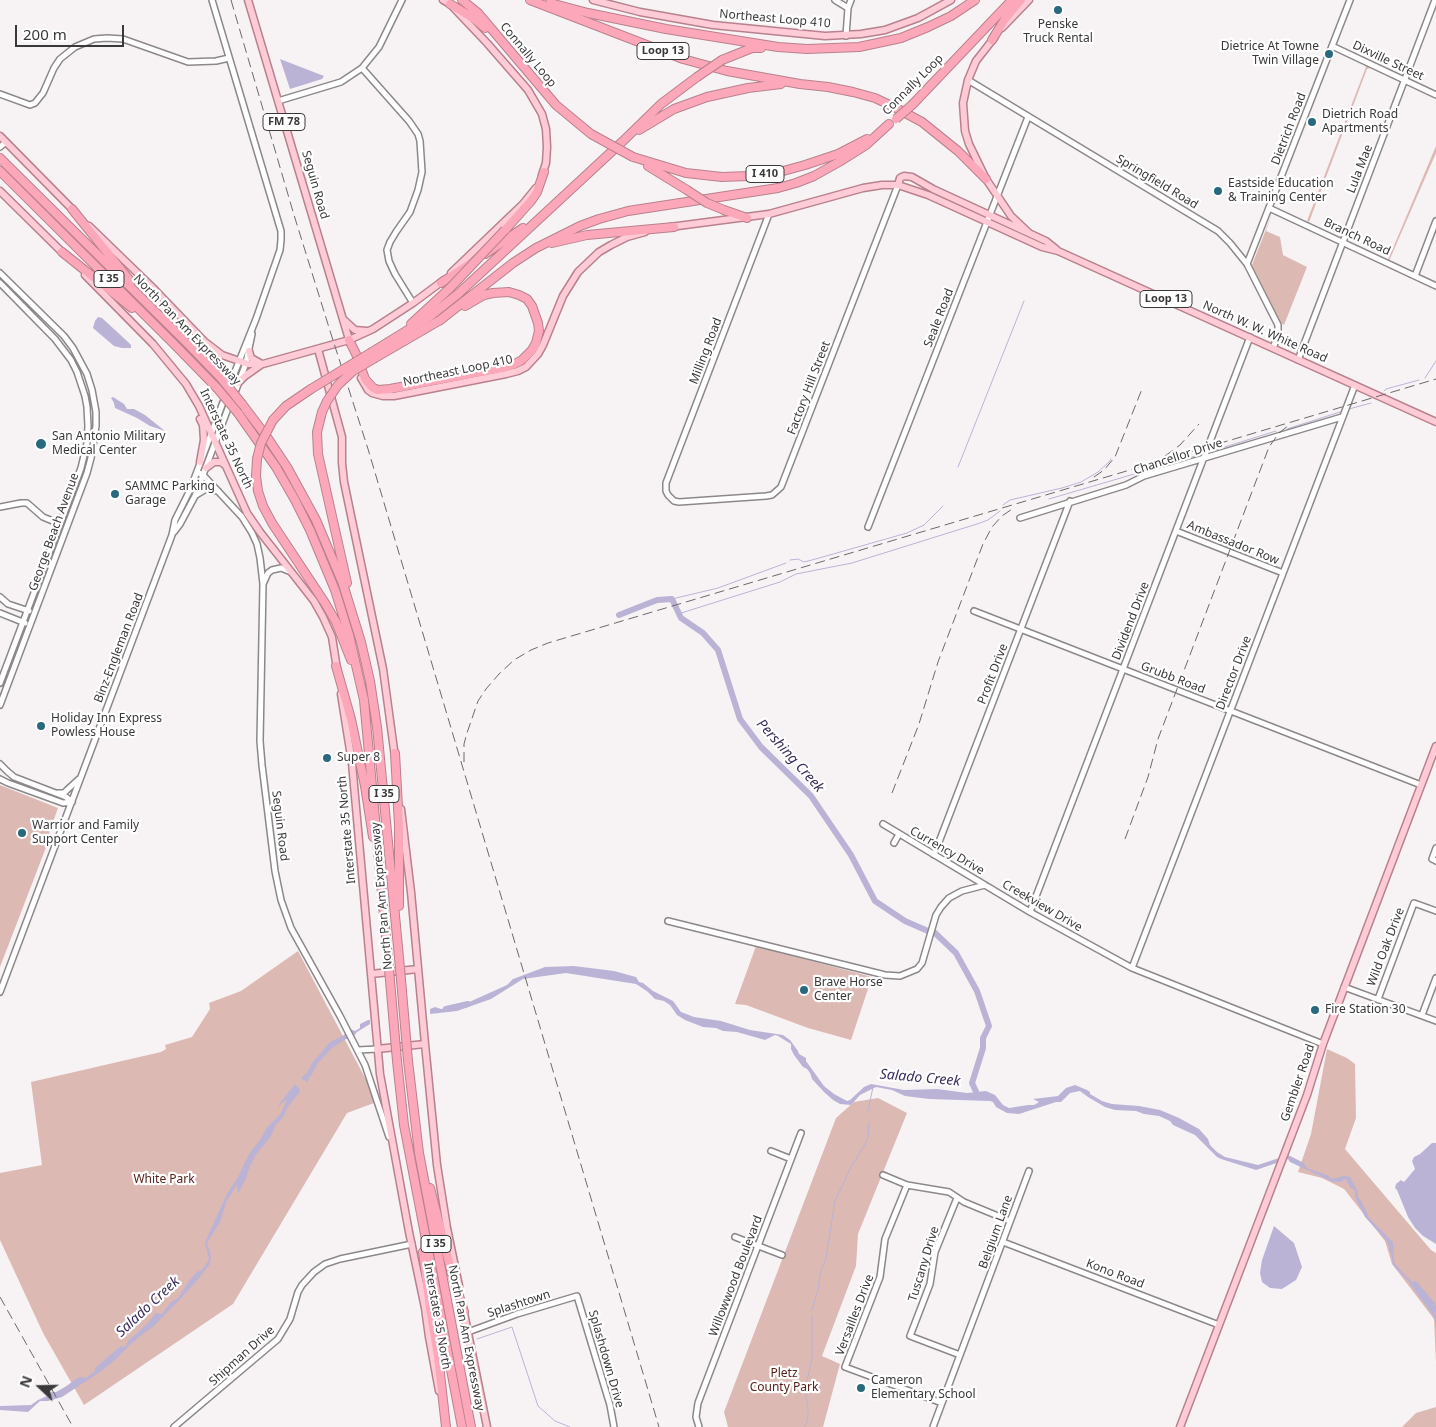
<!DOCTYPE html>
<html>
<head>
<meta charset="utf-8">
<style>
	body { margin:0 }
	#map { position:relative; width:1436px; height:1427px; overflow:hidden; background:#f7f3f5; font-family:"Noto Sans",sans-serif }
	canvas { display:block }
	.north { position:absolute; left:15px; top:1362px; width:50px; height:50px; -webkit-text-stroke:4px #fff; paint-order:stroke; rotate:291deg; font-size:14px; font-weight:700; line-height:20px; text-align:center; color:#3a3839 }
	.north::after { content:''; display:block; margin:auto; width:18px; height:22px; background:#3a3839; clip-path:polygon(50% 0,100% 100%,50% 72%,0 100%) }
	.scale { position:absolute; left:15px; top:25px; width:109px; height:22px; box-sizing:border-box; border:2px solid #3a3839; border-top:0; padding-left:6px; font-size:15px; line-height:18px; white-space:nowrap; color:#3a3839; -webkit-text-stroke:4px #fff; paint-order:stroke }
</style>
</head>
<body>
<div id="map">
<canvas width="1436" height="1427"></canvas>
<div class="north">N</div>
<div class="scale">200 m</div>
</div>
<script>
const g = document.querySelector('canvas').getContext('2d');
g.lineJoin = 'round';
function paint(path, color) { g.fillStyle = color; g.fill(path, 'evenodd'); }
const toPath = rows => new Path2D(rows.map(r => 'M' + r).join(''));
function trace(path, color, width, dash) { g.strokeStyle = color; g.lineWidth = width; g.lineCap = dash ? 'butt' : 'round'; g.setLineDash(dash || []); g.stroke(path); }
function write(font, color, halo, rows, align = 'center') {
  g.font = font + ' "Noto Sans",sans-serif'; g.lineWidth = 4.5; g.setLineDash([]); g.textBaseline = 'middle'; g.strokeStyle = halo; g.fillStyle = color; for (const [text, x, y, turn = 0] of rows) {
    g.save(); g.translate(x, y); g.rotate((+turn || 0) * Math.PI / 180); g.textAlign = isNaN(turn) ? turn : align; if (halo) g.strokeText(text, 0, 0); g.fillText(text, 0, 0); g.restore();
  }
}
paint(toPath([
	[1365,65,1370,68,1367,69,1309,222,1307,221,1366,67],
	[1436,146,1436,153,1389,261,1388,260],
	[1272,214,1266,231,1280,237,1283,255,1307,267,1284,325,1281,323,1252,265],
	[0,785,58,808,49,833,50,837,0,967],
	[756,946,872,977,851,1040,808,1028,746,1005,735,1004],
	[298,951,372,1091,374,1103,347,1113,233,1304,84,1405,43,1333,0,1240,0,1173,42,1165,31,1082,161,1052,166,1049,165,1045,192,1037,210,1009,209,1003,241,991],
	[1327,1049,1347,1058,1355,1064,1356,1118,1345,1149,1431,1250,1436,1253,1436,1363,1434,1319,1392,1264,1385,1241,1344,1189,1322,1178,1298,1172,1311,1134],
	[878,1098,907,1113,858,1234,856,1266,822,1356,840,1364,823,1427,728,1427,724,1412,836,1118,854,1102],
	[1436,1407,1436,1427,1402,1427,1416,1413]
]), '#ddb9b3');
paint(toPath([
	[280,59,324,76,322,79,290,89],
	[98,317,102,318,127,341,131,345,131,348,122,348,114,346,93,328,95,321],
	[113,397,124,404,127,409,134,409,145,415,165,431,150,426,137,418,115,408,114,403,111,398],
	[574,966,614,971,636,977,639,982,643,983,653,991,673,1001,681,1012,694,1017,721,1021,750,1030,783,1035,790,1040,798,1051,799,1054,806,1058,806,1061,824,1086,834,1094,847,1101,850,1100,864,1087,871,1084,904,1090,937,1089,967,1093,986,1091,995,1095,1003,1105,1009,1108,1028,1105,1034,1105,1039,1102,1033,1099,1058,1096,1066,1088,1075,1085,1087,1090,1090,1092,1090,1094,1102,1101,1112,1104,1139,1106,1160,1110,1179,1118,1199,1129,1208,1139,1210,1145,1217,1152,1225,1157,1258,1165,1288,1155,1304,1163,1306,1167,1309,1169,1327,1175,1332,1179,1344,1176,1350,1177,1358,1192,1358,1197,1362,1202,1369,1218,1393,1242,1394,1260,1396,1265,1412,1282,1414,1283,1414,1281,1416,1281,1418,1283,1436,1305,1436,1323,1432,1314,1408,1281,1393,1265,1391,1253,1389,1250,1389,1246,1386,1240,1365,1217,1355,1197,1355,1191,1350,1187,1346,1179,1345,1179,1341,1182,1333,1182,1290,1162,1288,1159,1256,1170,1221,1159,1217,1157,1195,1135,1173,1125,1170,1121,1159,1116,1144,1114,1136,1111,1115,1110,1105,1107,1088,1097,1080,1091,1070,1093,1061,1102,1056,1102,1019,1114,1007,1113,996,1107,993,1102,990,1101,929,1099,905,1096,892,1090,876,1087,860,1095,851,1105,840,1104,833,1100,824,1092,812,1079,810,1073,807,1069,803,1067,794,1055,791,1049,791,1044,778,1036,775,1035,765,1040,737,1032,723,1031,716,1028,703,1027,685,1020,677,1015,670,1005,664,1001,655,999,648,992,636,984,566,973,523,979,491,999,457,1011,430,1014,430,1009,435,1007,441,1009,451,1007,456,1008,507,985,513,979,545,967],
	[368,1020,370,1020,370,1024,357,1032,354,1036,350,1039,346,1039,332,1048,318,1063,311,1076,309,1077,308,1082,302,1079,302,1077,307,1073,312,1063,330,1042,344,1035,346,1032,350,1029,355,1031,360,1028,360,1024],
	[295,1084,300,1090,299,1094,296,1096,293,1101,288,1106,284,1116,275,1126,271,1136,255,1156,248,1171,247,1176,238,1194,237,1185,227,1200,220,1222,207,1243,210,1252,211,1259,209,1265,200,1277,184,1295,154,1326,147,1331,132,1343,114,1361,100,1372,62,1397,48,1401,40,1401,28,1412,0,1410,0,1406,31,1405,38,1400,47,1396,52,1392,56,1392,65,1387,79,1377,86,1378,95,1371,95,1368,121,1346,123,1347,126,1346,128,1341,147,1324,156,1313,162,1314,170,1303,178,1298,191,1278,197,1272,202,1270,209,1260,205,1242,228,1192,238,1177,249,1154,260,1140,266,1129,281,1113,287,1099,279,1106,279,1104],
	[1432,1143,1436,1143,1436,1244,1423,1236,1415,1228,1408,1217,1397,1190,1395,1188,1396,1184,1401,1180,1404,1182,1415,1169,1412,1161,1414,1157,1420,1154],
	[1274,1226,1294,1243,1302,1267,1296,1280,1282,1289,1270,1288,1262,1282,1260,1273,1262,1260]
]), '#bab3d6');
trace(toPath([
	[1425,378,1436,361],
	[1384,391,1386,389,1419,380],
	[1349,409,1371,403],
	[1287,429,1340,412],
	[1215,450,1276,431],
	[958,467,1024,301],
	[1049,499,1199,455],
	[1003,505,1010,500,1062,488,1081,482,1098,472,1109,462,1111,459],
	[790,560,798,559,804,562,812,560,907,533,924,525,943,506],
	[672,599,718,588,786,563],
	[678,614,780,582,796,574,852,563,977,524,988,520,1000,511],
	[868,1111,873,1087],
	[812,1310,818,1290,820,1274,826,1258,835,1201,851,1167,863,1148,868,1137,869,1123],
	[477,1339,512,1327,538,1406,555,1421,570,1427],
	[805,1427,808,1418,808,1407,806,1398,806,1386,812,1358,812,1315]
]), '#bab3d6', 1);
trace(toPath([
	[619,615,657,600,672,599,681,618,703,633,718,650,740,719,761,747,811,796,851,855,875,901,905,921,928,931],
	[934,932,956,953,977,991,989,1026,983,1038,983,1048,972,1083,978,1096],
	[446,1009,468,1004]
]), '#bab3d6', 6);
const minor = toPath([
	[212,0,281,231,281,240,280,250,256,319,228,389],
	[835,0,848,8],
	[846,36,848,8,851,0],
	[1332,46,1436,95],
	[362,68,409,121,418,134,420,141,422,172,418,190,410,212,396,232,390,242,387,250,389,261,395,274,413,303],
	[968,80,1218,231,1230,243,1247,264,1278,325,1278,335,1273,348],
	[0,94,30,105,35,103,43,93,54,68,60,59,75,47,94,39,107,38,123,39,188,62,216,61,229,58],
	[278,101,341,82,362,68,379,47,402,0],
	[0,147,6,142],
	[1269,208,1436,286],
	[769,214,666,483,666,491,668,495,674,501,679,502,766,496,772,495,781,487,898,185],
	[1247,264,1350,0],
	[0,273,64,336,73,348,87,374,92,390,96,412,96,426,91,458,87,473,0,705],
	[1415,276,1436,221],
	[0,283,55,339,71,360,77,372,85,396,87,407,88,426,87,443,81,468,0,683],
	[1298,360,1435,0],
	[234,395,246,363,252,334],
	[197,472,203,475,242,517,252,533,257,544,260,558,263,584,260,741,262,765,275,871,281,900,291,928,340,1016,365,1065,389,1137],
	[196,495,206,489,218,491],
	[0,507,21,503,27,503,43,517,60,524],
	[1020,518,1126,485,1144,476,1342,417],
	[868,527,1028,117],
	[1176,531,1283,573],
	[174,532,180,524,195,496,230,403],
	[263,584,268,573,272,570,281,568,291,572],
	[0,597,8,604,29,611],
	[974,611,1421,785],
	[0,613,25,623],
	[0,764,7,771,14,777,66,797,72,802],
	[0,779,8,783,63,803,72,802],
	[58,793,64,793,67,790,79,779],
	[883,824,1030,912,1132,968,1323,1044],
	[894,843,899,834],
	[1436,848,1432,859,1436,861],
	[934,855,1070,501],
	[1030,912,1250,337],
	[668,921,885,975,900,976,917,969,922,963,936,915,941,907,949,898,962,891,985,885],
	[1132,968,1355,385],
	[1344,987,1436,1021],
	[0,992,172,535,175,520,190,490,225,397],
	[1378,999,1414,903,1436,911],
	[1422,1015,1436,978],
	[358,1050,377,1049],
	[771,1151,791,1159],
	[883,1175,907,1185,949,1192,964,1202,1010,1221],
	[907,1185,885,1239,880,1277,845,1367,942,1403],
	[957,1198,935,1252,930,1284,910,1336,960,1355],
	[735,1237,782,1255],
	[1003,1242,1219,1325],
	[468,1332,517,1314,577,1296,610,1405,614,1427],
	[174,1427,278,1339,290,1319,298,1292,302,1285,314,1272,325,1264,340,1259,412,1244],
	[699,1427,696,1417,698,1403,801,1133],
	[933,1427,1029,1171]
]);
const major = toPath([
	[248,0,350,343],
	[443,0,450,4,487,43,528,90,542,114,546,129,547,147,546,163,542,175],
	[593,0,640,12,713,25,825,36,861,34,885,30,918,18,951,0],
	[1002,28,1029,0],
	[994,38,976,61,968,80,963,103,965,131,969,144,986,179,1011,216,1029,233],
	[0,136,75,212],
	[898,185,900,178,904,176,912,177,933,189,1046,241,1056,249],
	[0,191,64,254],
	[89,226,155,290,205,342,222,355,248,364,263,364,349,340,373,329,413,303,444,280],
	[670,227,769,214,863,188,882,185,898,185,928,195,1042,247,1058,251,1436,422],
	[451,273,523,204,536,188],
	[85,275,153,344,186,384,199,406,247,513,260,532,314,601,323,617,332,637,337,669],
	[344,320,355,330,367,331],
	[318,349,342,437,342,463,344,482,383,669,395,757],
	[249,351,251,358,260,363],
	[361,378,368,390,372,393,383,396,394,396,506,374,518,371,526,367,538,354,543,345,563,296,578,272,599,252,611,245,627,237,645,232],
	[238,383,245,376,262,364],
	[200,419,203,425,204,440,200,462],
	[206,468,214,462,221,462,225,465],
	[341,694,352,763,380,1074,409,1232,425,1308,429,1337,439,1391],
	[401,809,411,892,425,1044,437,1165,447,1228,459,1286],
	[371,974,418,969],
	[377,1049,425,1044],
	[463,1308,487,1427],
	[1180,1427,1307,1095,1323,1044,1436,746]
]);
const highway = toPath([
	[462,0,478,13,556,105,591,134],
	[530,0,683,59,727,71,800,84,828,87,853,92,875,98,896,108,922,122,958,151,986,179],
	[550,3,588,13,666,29,778,47,807,49,859,47,901,38,928,27,951,16,975,0],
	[450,4,473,18,485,28],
	[992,40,1005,19,1021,0],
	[722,60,752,48,761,48],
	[913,104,1012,0],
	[639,130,674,109,707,97,748,88,781,84],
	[633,157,686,173,722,177,748,176,776,173,805,165,838,154,867,139],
	[0,158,185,341,221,378],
	[648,166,687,190],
	[0,171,174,344,217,388],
	[72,209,131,282],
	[724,210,747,218],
	[505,230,531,201,537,192,544,172],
	[552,243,587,235,674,227],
	[62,252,132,308],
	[485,254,523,228],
	[441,283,471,263],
	[439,321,513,263,536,248,580,226,599,219,628,211,778,188,796,183,814,176,839,162,866,145,889,124],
	[411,324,450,288],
	[349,340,356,354,365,379,373,388,378,390,390,389,506,367,515,364,522,360,532,350,536,343,539,331,538,323,532,306,527,299,519,295,509,292,493,293,484,295,465,306],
	[372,352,429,317,458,294,622,142,661,104,697,77],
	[375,358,442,319],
	[242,404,267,437,287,467,316,520,343,584,361,642,370,681,377,727,400,968],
	[322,412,317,432,318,454,347,583],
	[238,413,276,467,295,500,310,530,335,590,349,635,364,700,389,969],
	[273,420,286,406,311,389],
	[257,459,256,476,258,491,263,506,272,523,325,603,336,622,351,660],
	[336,666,351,719,365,786,373,837],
	[395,753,399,825,399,906],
	[397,1061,404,1125,462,1427],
	[408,1061,419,1153,471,1427],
	[430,1188,451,1270,464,1312],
	[423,1252,430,1308,438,1356,446,1427]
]);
trace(minor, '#8c888a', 8);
trace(major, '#b9818d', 9);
trace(highway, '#b9818d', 10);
trace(minor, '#fff', 5);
trace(major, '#fecbd6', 6);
trace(highway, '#fda8ba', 8);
trace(toPath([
	[231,0,294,215,331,334,368,449,659,1427],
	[1165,456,1180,445,1199,424],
	[1094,477,1104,470,1115,457,1142,389],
	[464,762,464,744,467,733,478,701,486,689,499,674,514,660,531,650,548,643,1436,379],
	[892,793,919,724,938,662,983,544,992,527,1002,516,1015,507],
	[1125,839,1148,777,1158,739,1269,447,1279,433,1289,425],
	[0,1297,73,1427]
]), '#6b686a', 1, [10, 5]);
const highwayBridge = toPath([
	[697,77,722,60],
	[896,119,913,104],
	[591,134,633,157],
	[687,190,707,203,724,210],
	[450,288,505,230],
	[221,378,242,404],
	[217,388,238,413],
	[311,389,372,352],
	[322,412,327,401,338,385,353,371,375,358],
	[257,459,261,443,273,420],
	[400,968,408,1061],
	[389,969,397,1061]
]);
trace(highwayBridge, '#b9818d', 10, []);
trace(highwayBridge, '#fda8ba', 8);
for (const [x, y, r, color] of [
	[1058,10,5,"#29697d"],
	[1329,54,5,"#29697d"],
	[1312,122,5,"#29697d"],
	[1218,191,5,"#29697d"],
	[41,444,6,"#29697d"],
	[115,494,5,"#29697d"],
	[41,726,5,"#29697d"],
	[327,758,5,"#29697d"],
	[22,833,5,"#29697d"],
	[804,990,5,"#29697d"],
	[1315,1010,5,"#29697d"],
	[861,1388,5,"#29697d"]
]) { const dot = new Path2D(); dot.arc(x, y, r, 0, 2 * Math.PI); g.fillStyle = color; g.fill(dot); trace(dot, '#fff', 2); }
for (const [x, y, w] of [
	[663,51,52],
	[284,122,42],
	[765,174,38],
	[109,279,30],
	[1166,299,52],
	[384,794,30],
	[436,1244,30]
]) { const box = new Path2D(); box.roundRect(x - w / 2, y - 8.5, w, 17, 4); g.fillStyle = '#fff'; g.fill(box); trace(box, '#3a3839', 1); }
write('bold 11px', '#3a3839', null, [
	["Loop 13",663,51],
	["FM 78",284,122],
	["I 410",765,174],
	["I 35",109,279],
	["Loop 13",1166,299],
	["I 35",384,794],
	["I 35",436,1244]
]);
write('12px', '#3a3839', '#fff', [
	["Northeast Loop 410",775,19,5],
	["Connally Loop",528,55,50],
	["Dixville Street",1388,61,25],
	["Connally Loop",913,85,-45],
	["Dietrich Road",1289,129,-69],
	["Lula Mae",1360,169,-69],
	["Springfield Road",1157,182,31],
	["Seguin Road",315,185,74],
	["Branch Road",1357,237,25],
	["Seale Road",939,318,-69],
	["North Pan Am Expressway",187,330,46],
	["North W. W. White Road",1265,332,24],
	["Milling Road",706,351,-69],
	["Northeast Loop 410",458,371,-12],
	["Factory Hill Street",809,388,-69],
	["Interstate 35 North",226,439,65],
	["Chancellor Drive",1178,457,-18],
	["George Beach Avenue",54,532,-70],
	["Ambassador Row",1233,543,22],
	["Dividend Drive",1131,621,-69],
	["Binz-Engleman Road",119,648,-69],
	["Director Drive",1234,673,-69],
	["Profit Drive",993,674,-69],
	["Grubb Road",1173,678,21],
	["Seguin Road",280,826,83],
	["Interstate 35 North",347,830,-95],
	["Currency Drive",947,851,30],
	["North Pan Am Expressway",382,896,-95],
	["Creekview Drive",1042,906,30],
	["Wild Oak Drive",1386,947,-69],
	["Gembler Road",1298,1083,-71],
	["Belgium Lane",996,1232,-70],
	["Tuscany Drive",924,1264,-73],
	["Kono Road",1115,1274,21],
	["Willowwood Boulevard",736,1276,-69],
	["Splashtown",519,1304,-18],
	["Versailles Drive",855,1315,-69],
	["Interstate 35 North",437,1316,80],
	["North Pan Am Expressway",466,1338,79],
	["Shipman Drive",242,1356,-42],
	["Splashdown Drive",606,1359,74]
]);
write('12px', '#3a3839', '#fff', [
	["Penske",1058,25,"center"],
	["Truck Rental",1058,39,"center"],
	["Dietrice At Towne",1319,47,"right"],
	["Twin Village",1319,61,"right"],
	["Dietrich Road",1322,115],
	["Apartments",1322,129],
	["Eastside Education",1228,184],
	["& Training Center",1228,198],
	["San Antonio Military",52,437],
	["Medical Center",52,451],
	["SAMMC Parking",125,487],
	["Garage",125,501],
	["Holiday Inn Express",51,719],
	["Powless House",51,733],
	["Super 8",337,758],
	["Warrior and Family",32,826],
	["Support Center",32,840],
	["Brave Horse",814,983],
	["Center",814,997],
	["Fire Station 30",1325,1010],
	["Cameron",871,1381],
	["Elementary School",871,1395]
], 'left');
write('12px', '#55211a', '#fff', [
	["White Park",164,1180],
	["Pletz",784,1374],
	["County Park",784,1388]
]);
write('italic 14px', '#3a2d5c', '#fff', [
	["Pershing Creek",790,756,48],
	["Salado Creek",920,1078,5],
	["Salado Creek",148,1307,-43]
]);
</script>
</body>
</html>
